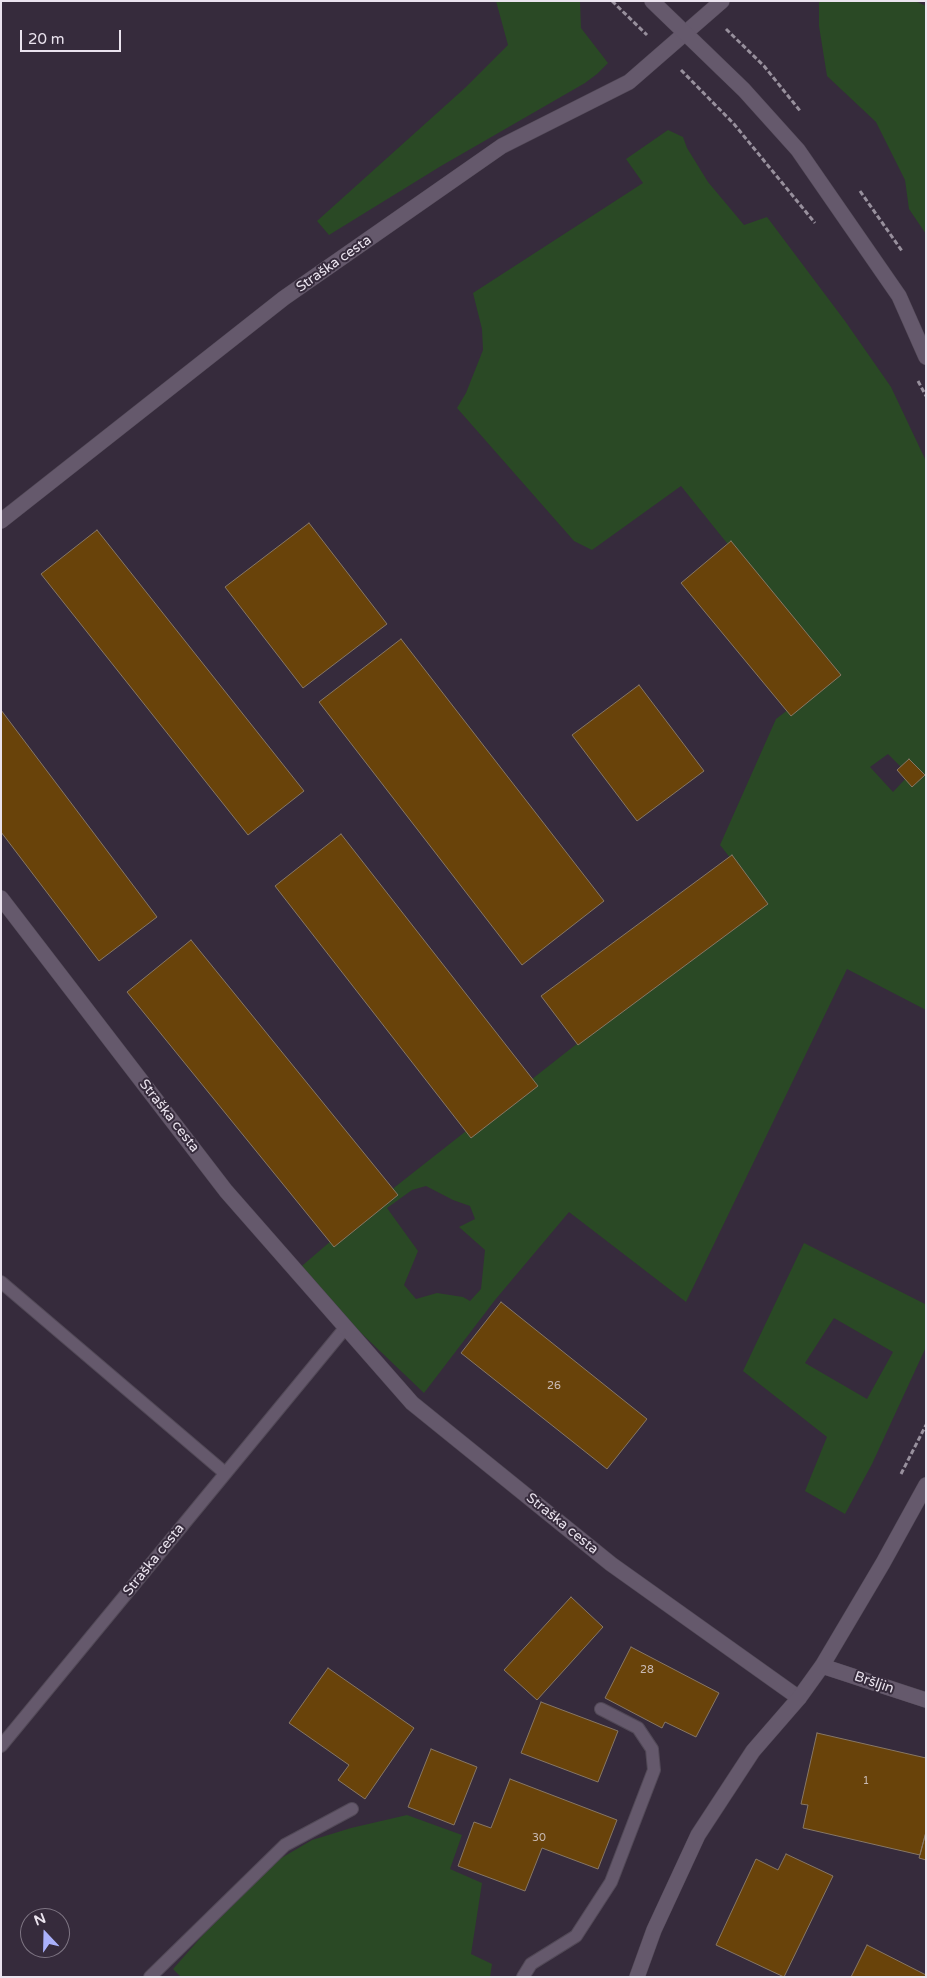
<!DOCTYPE html>
<html>
<head>
<meta charset="utf-8">
<style>
	body { margin:0 }
	#map { position:relative; width:927px; height:1978px; overflow:hidden; background:#362b3c; font-family:"Varela Round",sans-serif }
	canvas { display:block }
	.frame { position:absolute; inset:0; border:2px solid #eae3ee; pointer-events:none }
	.north { position:absolute; left:20px; top:1908px; width:50px; height:50px; box-sizing:border-box; background:#362b3c; border:1px solid #7e7583; border-radius:50%; rotate:339deg; font-size:14px; font-weight:700; line-height:20px; text-align:center; color:#eae3ee }
	.north::after { content:''; display:block; margin:auto; width:18px; height:22px; background:#aab0fb; clip-path:polygon(50% 0,100% 100%,50% 72%,0 100%) }
	.scale { position:absolute; left:20px; top:30px; width:101px; height:22px; box-sizing:border-box; border:2px solid #eae3ee; border-top:0; padding-left:6px; font-size:15px; line-height:18px; white-space:nowrap; color:#eae3ee; -webkit-text-stroke:4px #362b3c; paint-order:stroke }
</style>
</head>
<body>
<div id="map">
<canvas width="927" height="1978"></canvas>
<div class="frame"></div>
<div class="north">N</div>
<div class="scale">20 m</div>
</div>
<script>
const g = document.querySelector('canvas').getContext('2d');
g.lineJoin = 'round';
function paint(path, color) { g.fillStyle = color; g.fill(path, 'evenodd'); }
const toPath = rows => new Path2D(rows.map(r => 'M' + r).join(''));
function trace(path, color, width, dash) { g.strokeStyle = color; g.lineWidth = width; g.lineCap = dash ? 'butt' : 'round'; g.setLineDash(dash || []); g.stroke(path); }
function write(font, color, halo, rows, align = 'center') {
  g.font = font + ' "Varela Round",sans-serif'; g.lineWidth = 4; g.setLineDash([]); g.textBaseline = 'middle'; g.strokeStyle = halo; g.fillStyle = color; for (const [text, x, y, turn = 0] of rows) {
    g.save(); g.translate(x, y); g.rotate((+turn || 0) * Math.PI / 180); g.textAlign = isNaN(turn) ? turn : align; if (halo) g.strokeText(text, 0, 0); g.fillText(text, 0, 0); g.restore();
  }
}
paint(toPath([
	[496,1,580,1,581,28,608,63,597,74,585,83,441,166,329,235,317,221,466,87,508,45],
	[819,1,915,1,926,6,926,234,909,209,905,180,876,122,827,76,819,26],
	[668,130,683,137,687,148,708,182,744,225,767,217,845,321,891,387,926,461,926,1010,847,969,686,1302,569,1212,495,1300,424,1393,296,1271,381,1198,762,898,720,845,776,719,833,675,681,486,592,550,574,541,457,408,466,393,483,350,482,329,473,293,643,183,626,159],
	[888,754,909,775,893,792,870,767],
	[426,1186,453,1200,470,1206,475,1219,459,1227,485,1250,481,1289,470,1301,463,1297,437,1293,416,1299,404,1285,418,1251,387,1208,412,1190],
	[804,1243,925,1304,926,1302,926,1347,872,1464,845,1514,805,1491,827,1437,743,1371],
	[834,1318,893,1352,867,1399,805,1363],
	[407,1815,462,1835,450,1869,482,1883,471,1954,492,1964,490,1977,181,1977,173,1969,203,1935,278,1860,312,1840,351,1828]
]), '#2a4925');
const building = toPath([
	[309,523,387,624,303,688,225,587,309,523],
	[97,530,304,791,248,835,41,574,97,530],
	[731,541,841,675,791,716,681,583,731,541],
	[401,639,604,901,522,965,319,702,401,639],
	[639,685,704,771,637,821,572,735,639,685],
	[1,710,157,917,99,961,1,832,1,710],
	[909,759,925,775,912,787,897,770,909,759],
	[341,834,538,1086,471,1138,275,886,341,834],
	[732,855,768,904,578,1045,541,996,732,855],
	[191,940,398,1195,334,1247,127,992,191,940],
	[501,1302,647,1419,607,1469,461,1353,501,1302],
	[571,1597,603,1627,537,1700,504,1670,571,1597],
	[631,1647,719,1693,696,1737,665,1722,662,1728,605,1698,631,1647],
	[328,1668,414,1728,365,1799,338,1780,349,1765,289,1723,328,1668],
	[541,1702,618,1731,598,1782,521,1753,541,1702],
	[817,1733,926,1758,926,1832,920,1855,803,1828,808,1805,801,1804,817,1733],
	[431,1749,477,1767,454,1825,408,1807,431,1749],
	[510,1779,617,1820,598,1869,542,1848,525,1891,458,1866,474,1822,491,1828,510,1779],
	[926,1832,926,1860,919,1858,926,1832],
	[786,1854,833,1876,784,1977,716,1945,756,1859,778,1870,786,1854],
	[867,1945,926,1975,926,1977,851,1977,867,1945]
]);
paint(building, '#69430a');
trace(building, '#877765', 1);
const lane = toPath([
	[1,1282,225,1473],
	[1,1746,346,1327],
	[150,1977,285,1845,352,1809],
	[523,1977,531,1964,576,1936,611,1882,654,1770,652,1749,638,1728,601,1709]
]);
const street = toPath([
	[1,521,284,298,502,146,629,82,722,1],
	[1,898,226,1191,412,1403,611,1564,799,1698]
]);
const secondary = toPath([
	[652,1,744,90,798,150,899,296,926,357],
	[822,1666,926,1700],
	[637,1977,654,1930,698,1835,753,1751,799,1698,822,1666,883,1563,926,1485]
]);
trace(lane, '#524957', 14);
trace(street, '#524957', 16);
trace(secondary, '#524957', 16);
trace(toPath([
	[612,1,647,35],
	[726,29,764,66,801,112],
	[681,70,734,124,815,223],
	[860,191,902,251],
	[918,381,926,396],
	[901,1474,926,1425]
]), '#98909d', 3, [5, 2.5]);
trace(lane, '#65596c', 12);
trace(street, '#65596c', 15);
trace(secondary, '#65596c', 15);
write('11px', '#cabbb5', null, [
	["26",554,1386],
	["28",647,1670],
	["1",866,1781],
	["30",539,1838]
]);
write('14px', '#eae3ee', '#362b3c', [
	["Straška cesta",334,264,-35],
	["Straška cesta",169,1116,52],
	["Straška cesta",562,1524,39],
	["Straška cesta",154,1560,-51],
	["Bršljin",874,1683,19]
]);
</script>
</body>
</html>
